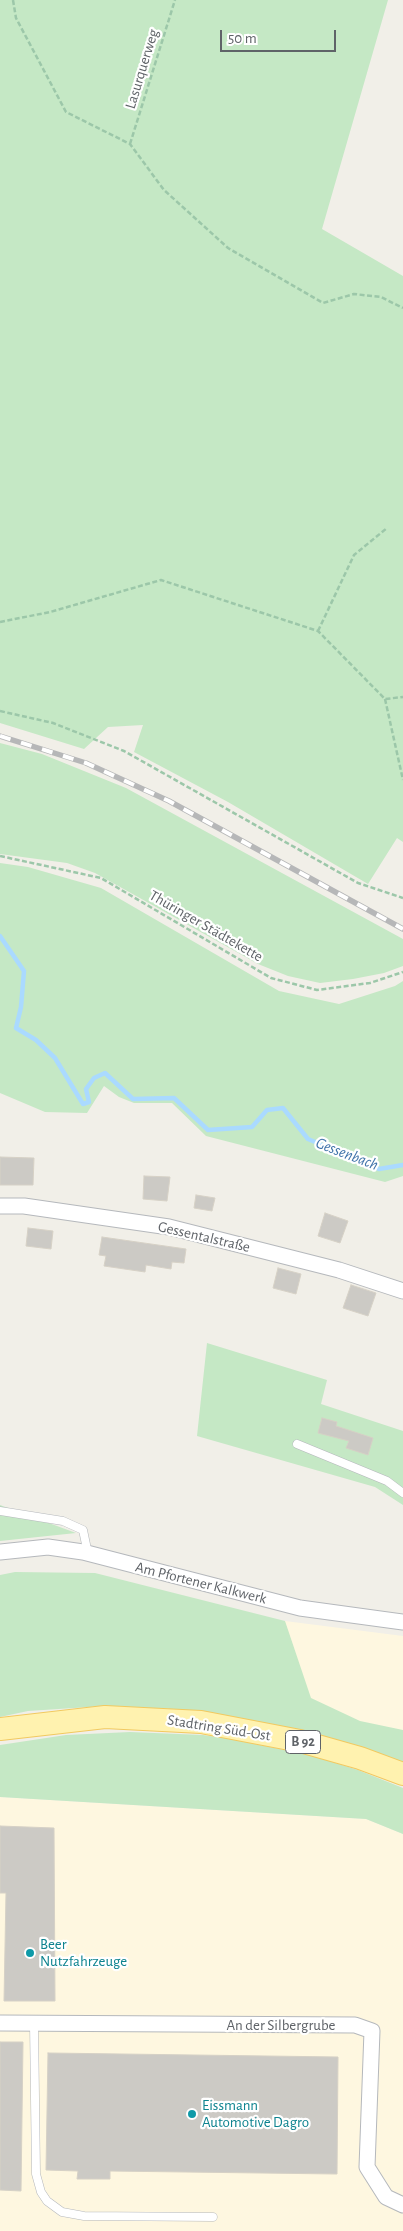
<!DOCTYPE html>
<html>
<head>
<meta charset="utf-8">
<style>
	body { margin:0 }
	#map { position:relative; width:403px; height:2231px; overflow:hidden; background:#f1efe8; font-family:"Alegreya Sans",sans-serif }
	canvas { display:block }
	.scale { position:absolute; left:220px; top:30px; width:116px; height:22px; box-sizing:border-box; border:2px solid #5f6368; border-top:0; padding-left:6px; font-size:15px; line-height:18px; white-space:nowrap; color:#5f6368; -webkit-text-stroke:4px #fff; paint-order:stroke }
</style>
</head>
<body>
<div id="map">
<canvas width="403" height="2231"></canvas>
<div class="scale">50 m</div>
</div>
<script>
const g = document.querySelector('canvas').getContext('2d');
g.lineJoin = 'round';
function paint(path, color) { g.fillStyle = color; g.fill(path, 'evenodd'); }
const toPath = rows => new Path2D(rows.map(r => 'M' + r).join(''));
function trace(path, color, width, dash) { g.strokeStyle = color; g.lineWidth = width; g.lineCap = dash ? 'butt' : 'round'; g.setLineDash(dash || []); g.stroke(path); }
function write(font, color, halo, rows, align = 'center') {
  g.font = font + ' "Alegreya Sans",sans-serif'; g.lineWidth = 4.5; g.setLineDash([]); g.textBaseline = 'middle'; g.strokeStyle = halo; g.fillStyle = color; for (const [text, x, y, turn = 0] of rows) {
    g.save(); g.translate(x, y); g.rotate((+turn || 0) * Math.PI / 180); g.textAlign = isNaN(turn) ? turn : align; if (halo) g.strokeText(text, 0, 0); g.fillText(text, 0, 0); g.restore();
  }
}
paint(toPath([
	[285,1621,403,1636,403,1756,286,1721],
	[0,1797,366,1819,403,1834,403,2231,0,2231]
]), '#fef7e0');
paint(toPath([
	[0,0,388,0,322,229,403,276,403,842,397,838,368,884,228,802,134,752,143,725,108,727,84,749,0,723],
	[0,743,42,754,126,788,403,939,403,966,384,973,353,979,320,983,288,976,258,964,95,873,67,863,0,854],
	[0,863,28,867,101,888,279,991,339,1004,395,986,403,981,403,1176,385,1182,206,1136,172,1103,134,1103,119,1097,104,1086,87,1113,45,1112,0,1093],
	[207,1343,327,1380,321,1404,403,1431,403,1505,375,1487,197,1436],
	[0,1505,76,1533,0,1541],
	[15,1572,95,1573,285,1621,311,1698,360,1721,403,1730,403,1763,171,1709,105,1706,28,1711,0,1717,0,1575],
	[130,1732,203,1735,231,1739,314,1756,358,1770,403,1788,403,1834,366,1819,0,1797,0,1745,66,1735]
]), '#c5e8c5');
trace(toPath([
	[0,936,24,971,21,1007,16,1028,36,1040,55,1058,83,1104,89,1102,86,1089,94,1078,105,1073,133,1099,174,1098,208,1130,252,1127,267,1110,283,1108,308,1139,379,1169,403,1165]
]), '#aadaff', 4.5);
const building = toPath([
	[0,1157,34,1158,33,1185,0,1185,0,1157],
	[144,1176,170,1177,167,1201,143,1199,144,1176],
	[196,1195,215,1198,212,1211,194,1208,196,1195],
	[325,1213,348,1221,340,1243,318,1236,325,1213],
	[28,1228,53,1231,51,1249,26,1246,28,1228],
	[102,1237,186,1249,184,1263,172,1262,171,1269,146,1265,145,1272,104,1266,106,1256,99,1255,102,1237],
	[278,1268,301,1274,296,1294,273,1288,278,1268],
	[351,1285,376,1293,368,1316,343,1308,351,1285],
	[322,1418,337,1422,336,1426,373,1438,368,1455,346,1448,349,1441,318,1433,322,1418],
	[0,1826,54,1828,55,2001,4,2001,6,1893,0,1893,0,1826],
	[0,2042,23,2042,21,2191,0,2190,0,2042],
	[48,2053,338,2057,337,2174,110,2171,110,2179,77,2179,78,2171,46,2170,48,2053]
]);
paint(building, '#cccac5');
trace(building, '#d6d1c6', 1);
const lane = toPath([
	[297,1444,387,1481,403,1493],
	[0,1511,63,1521,83,1530,88,1554],
	[34,2023,36,2174,41,2192,47,2201,62,2212,84,2216,213,2217]
]);
const street = toPath([
	[0,1206,24,1206,169,1227,339,1270,403,1291],
	[0,1552,48,1547,83,1552,300,1608,403,1622],
	[0,2023,355,2025,372,2031,367,2167,386,2197,403,2205]
]);
const primary = toPath([
	[0,1729,105,1717,201,1722,300,1741,360,1758,403,1774]
]);
trace(lane, '#b5b8bc', 9);
trace(street, '#b5b8bc', 17);
trace(primary, '#f2c960', 24);
trace(toPath([
	[13,0,16,18,66,112,130,144,164,190,228,248,323,303,354,294,381,297,403,308],
	[130,144,175,0],
	[0,622,50,612,161,580,318,631,385,699,403,697],
	[318,631,354,555,387,528],
	[385,699,403,780],
	[0,711,53,723,124,751,358,883,403,898],
	[0,856,101,878,271,978,317,990,370,983,403,972]
]), '#9cc7a9', 2.5, [5, 2.5]);
trace(lane, '#fff', 8);
trace(street, '#fff', 15);
trace(primary, '#fff2af', 22);
const rail = toPath([
	[0,736,86,763,169,801,403,929]
]);
trace(rail, '#b6b7b8', 5.5);
trace(rail, '#fff', 4, [11]);
for (const [x, y, r, color] of [
	[30,1953,5,"#0f9aa8"],
	[192,2114,5,"#0f9aa8"]
]) { const dot = new Path2D(); dot.arc(x, y, r, 0, 2 * Math.PI); g.fillStyle = color; g.fill(dot); trace(dot, '#fff', 2); }
for (const [x, y, w] of [
	[303,1742,35]
]) { const box = new Path2D(); box.roundRect(x - w / 2, y - 11.5, w, 23, 4); g.fillStyle = '#fff'; g.fill(box); trace(box, '#5f6368', 1); }
write('bold 14px', '#5f6368', null, [
	["B 92",303,1742]
]);
write('15px', '#5f6368', '#fff', [
	["Lasurquerweg",142,69,-73],
	["Thüringer Städtekette",206,926,30],
	["Gessentalstraße",204,1237,13],
	["Am Pfortener Kalkwerk",201,1583,14],
	["Stadtring Süd-Ost",219,1728,9],
	["An der Silbergrube",281,2025]
]);
write('15px', '#0d838f', '#fff', [
	["Beer",40,1944],
	["Nutzfahrzeuge",40,1961],
	["Eissmann",202,2105],
	["Automotive Dagro",202,2122]
], 'left');
write('italic 16px', '#4174aa', '#fff', [
	["Gessenbach",347,1154,21]
]);
</script>
</body>
</html>
